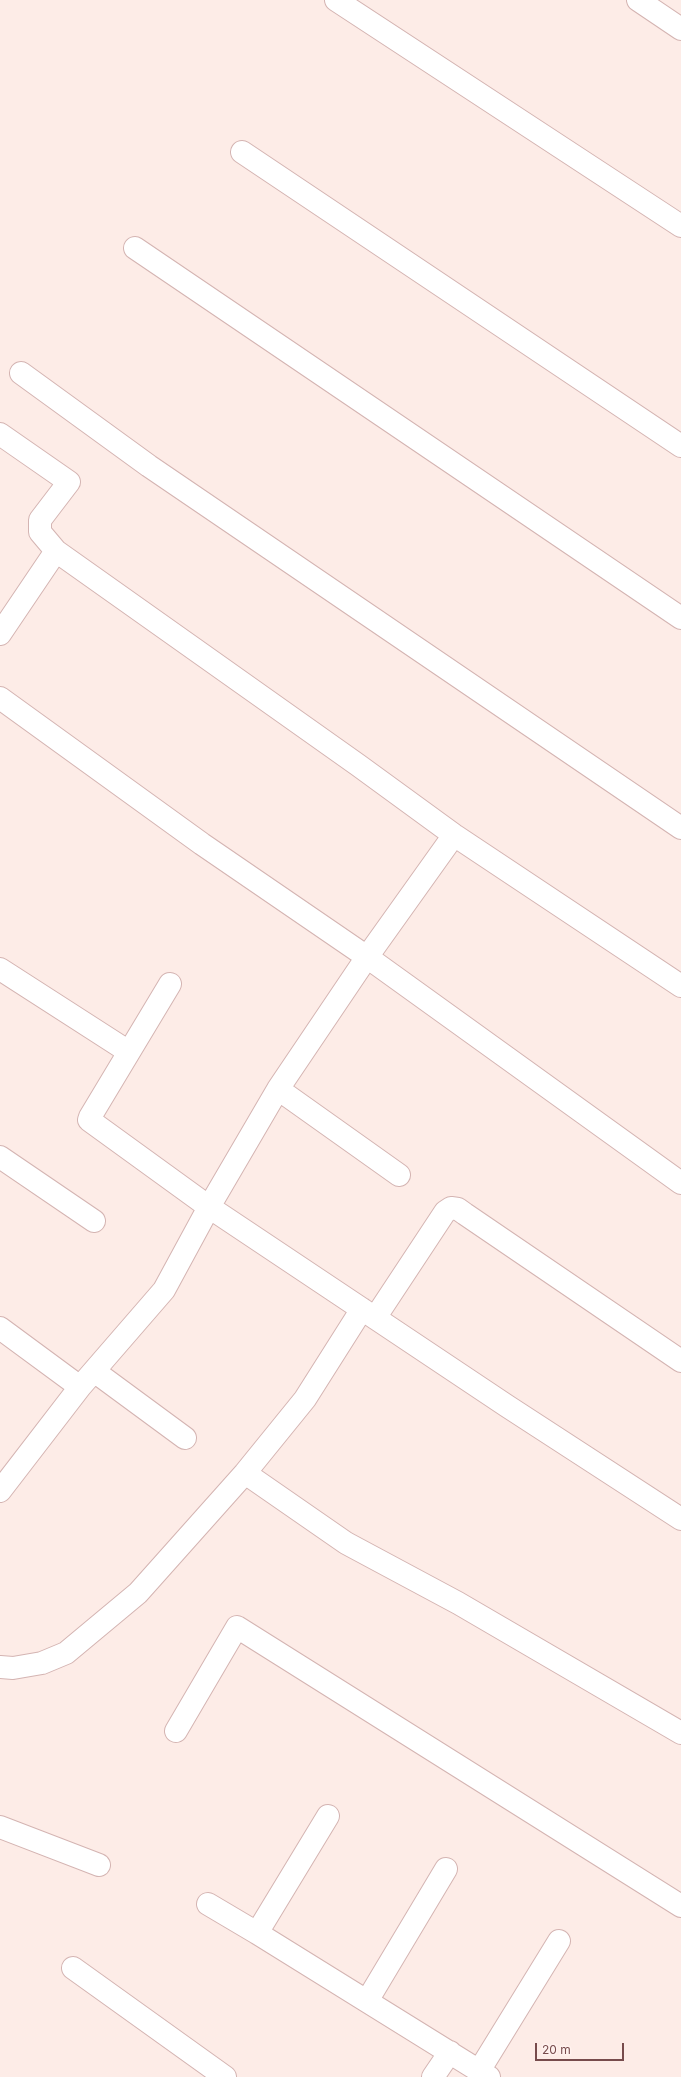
<!DOCTYPE html>
<html>
<head>
<meta charset="utf-8">
<style>
	body { margin:0 }
	#map { position:relative; width:681px; height:2077px; overflow:hidden; background:#fdece7; font-family:Inter,sans-serif }
	canvas { display:block }
	.scale { position:absolute; left:535px; top:2043px; width:89px; height:18px; box-sizing:border-box; border:2px solid #774b4c; border-top:0; padding-left:5px; font-size:12px; line-height:14px; white-space:nowrap; color:#774b4c; -webkit-text-stroke:3px #fff1ee; paint-order:stroke }
</style>
</head>
<body>
<div id="map">
<canvas width="681" height="2077"></canvas>
<div class="scale">20 m</div>
</div>
<script>
const g = document.querySelector('canvas').getContext('2d');
g.lineJoin = 'round';
const toPath = rows => new Path2D(rows.map(r => 'M' + r).join(''));
function trace(path, color, width, dash) { g.strokeStyle = color; g.lineWidth = width; g.lineCap = dash ? 'butt' : 'round'; g.setLineDash(dash || []); g.stroke(path); }
const minor = toPath([
	[336,0,681,226],
	[638,0,681,29],
	[242,152,681,446],
	[135,248,681,618],
	[21,373,149,466,681,828],
	[0,434,69,482,40,520,40,532,56,551],
	[0,634,56,551,358,765,454,835,681,986],
	[0,698,202,844,367,957,454,835],
	[0,969,129,1052],
	[278,1089,399,1175],
	[0,1157,94,1221],
	[681,1183,367,957,278,1089,209,1207,507,1406,681,1519],
	[375,1318,445,1212,451,1208,458,1209,465,1214,681,1361],
	[0,1328,80,1387,0,1491],
	[94,1371,185,1438],
	[80,1387,164,1290,209,1207,89,1120,90,1117,170,984],
	[245,1473,346,1543,458,1603,681,1733],
	[0,1667,13,1668,42,1663,66,1653,138,1593,245,1473,305,1399,362,1309],
	[176,1731,237,1627,681,1906],
	[328,1816,257,1933,489,2077],
	[0,1827,99,1865],
	[208,1904,257,1933],
	[73,1968,225,2077],
	[367,2001,446,1869],
	[479,2071,559,1941],
	[433,2077,450,2052]
]);
trace(minor, '#d4b4b2', 24);
trace(minor, '#fff', 22);
</script>
</body>
</html>
